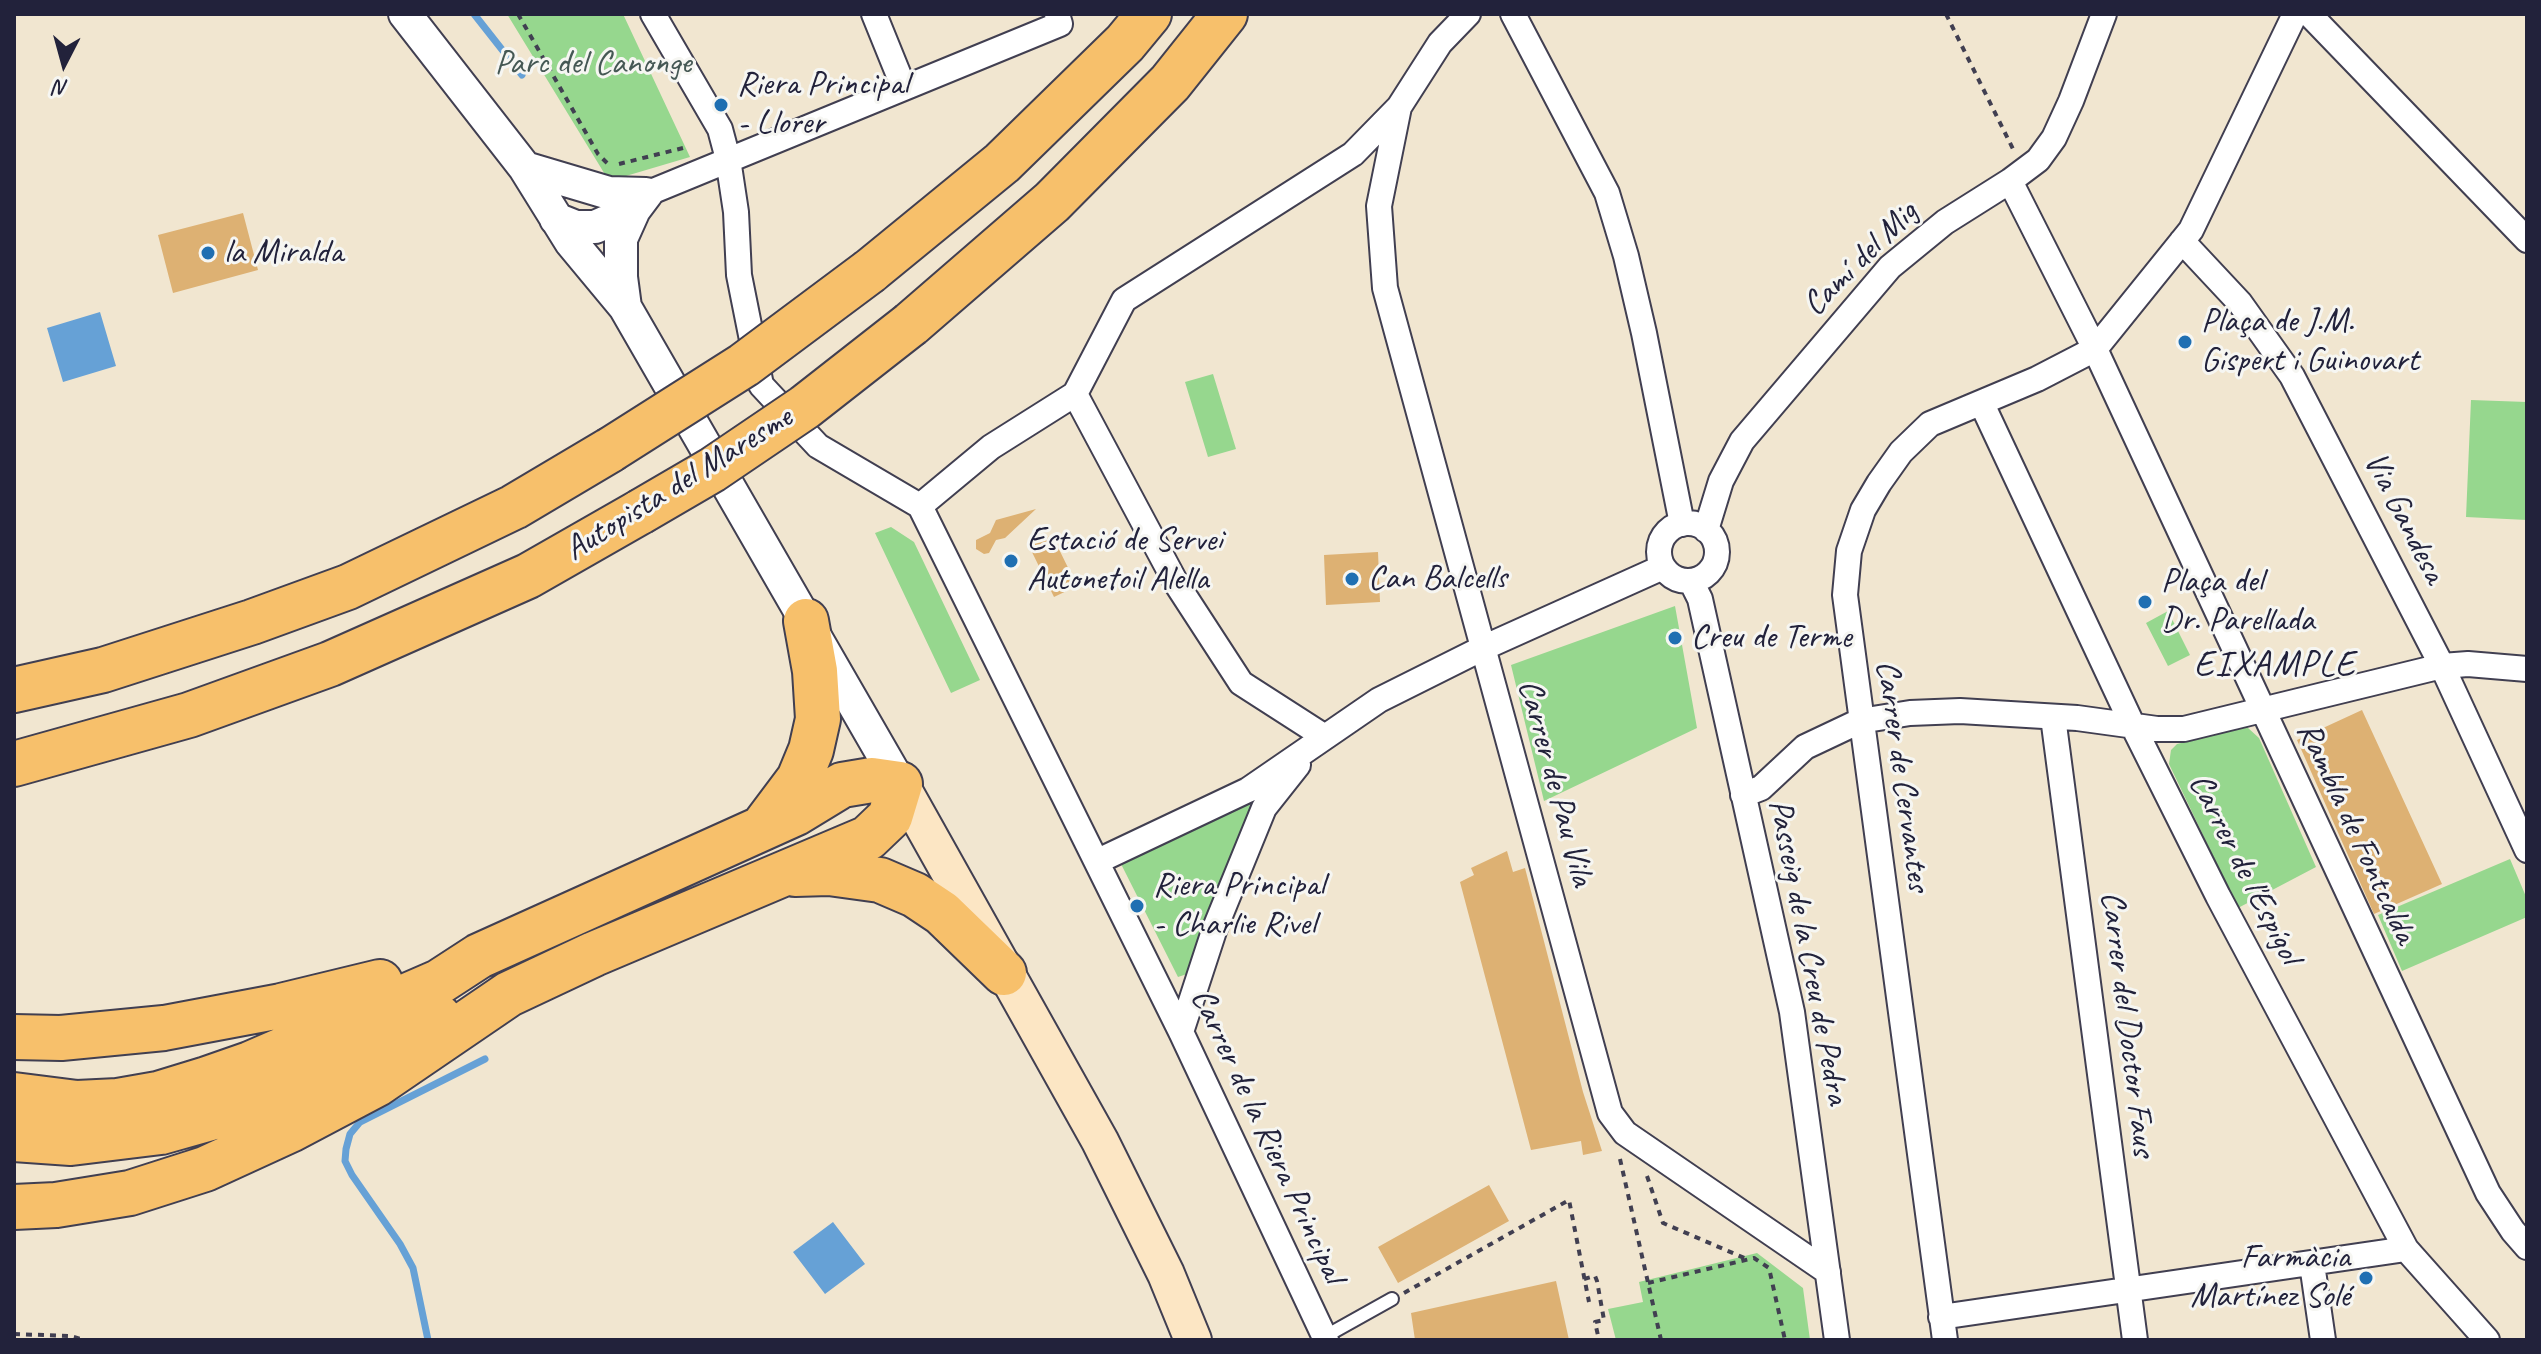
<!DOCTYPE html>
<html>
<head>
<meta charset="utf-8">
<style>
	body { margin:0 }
	#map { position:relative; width:2541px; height:1354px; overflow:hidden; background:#f1e6d0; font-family:Caveat,sans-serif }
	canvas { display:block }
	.frame { position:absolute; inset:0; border:16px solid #22223b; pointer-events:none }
	.north { position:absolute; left:24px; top:24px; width:80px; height:80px; -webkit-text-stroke:6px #f6f6f2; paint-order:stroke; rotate:186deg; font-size:22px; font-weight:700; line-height:32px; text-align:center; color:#22223b }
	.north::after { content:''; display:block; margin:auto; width:28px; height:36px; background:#22223b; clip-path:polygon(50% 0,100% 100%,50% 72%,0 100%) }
</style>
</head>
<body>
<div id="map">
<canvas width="2541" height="1354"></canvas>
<div class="frame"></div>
<div class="north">N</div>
</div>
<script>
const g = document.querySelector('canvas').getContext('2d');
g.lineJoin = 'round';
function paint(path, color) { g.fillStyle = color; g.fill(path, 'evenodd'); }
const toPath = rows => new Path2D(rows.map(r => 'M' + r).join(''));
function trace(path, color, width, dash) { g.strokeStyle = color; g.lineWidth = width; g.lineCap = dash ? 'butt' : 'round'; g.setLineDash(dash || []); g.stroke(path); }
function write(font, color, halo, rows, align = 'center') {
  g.font = font + ' Caveat,sans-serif'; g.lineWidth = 6; g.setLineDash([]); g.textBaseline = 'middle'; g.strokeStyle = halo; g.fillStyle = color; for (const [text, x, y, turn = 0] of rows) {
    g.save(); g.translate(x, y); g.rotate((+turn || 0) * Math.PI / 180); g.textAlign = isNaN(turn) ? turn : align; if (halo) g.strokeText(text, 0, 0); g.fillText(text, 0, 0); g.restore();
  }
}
paint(toPath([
	[507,14,623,14,690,157,609,181],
	[1213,374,1236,449,1208,457,1185,382],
	[2471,400,2527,402,2527,520,2466,517],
	[891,527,914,542,980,680,951,693,875,533],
	[1675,606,1697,728,1544,801,1511,665],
	[2168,611,2190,655,2168,666,2146,623],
	[2247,727,2259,738,2316,867,2238,908,2169,764,2171,750,2177,744],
	[1248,800,1255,807,1195,963,1187,974,1178,977,1119,860],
	[2510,859,2527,899,2527,917,2402,971,2378,915],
	[1757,1253,1803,1288,1810,1340,1616,1340,1608,1309,1643,1302,1639,1282]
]), '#96d78e');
paint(toPath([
	[100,312,116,366,63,382,47,328],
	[833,1222,865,1264,825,1294,793,1252]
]), '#66a1d6');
trace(toPath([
	[474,14,522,75],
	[428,1340,413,1268,400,1244,352,1175,345,1161,346,1149,350,1134,360,1122,485,1059]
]), '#66a1d6', 7);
paint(toPath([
	[243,213,258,270,173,293,158,235],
	[1036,509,1005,538,996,540,989,553,984,554,976,549,976,540,990,533,996,520],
	[1052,535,1077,586,1054,597,1029,546],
	[1378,552,1380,602,1326,605,1324,555],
	[2362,710,2442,884,2374,914,2297,740],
	[1507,851,1513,872,1525,868,1583,1092,1602,1151,1583,1155,1581,1141,1531,1150,1460,882,1474,875,1471,868],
	[1489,1185,1509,1221,1398,1283,1378,1247],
	[1556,1281,1569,1340,1415,1340,1411,1313]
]), '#ddb173');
const service = toPath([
	[1324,1337,1392,1299]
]);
const minor = toPath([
	[653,14,720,129,728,159,736,212,739,275,761,385,818,446,920,506,1181,1032,1326,1340],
	[874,14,904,88],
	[1513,14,1607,193,1626,256,1644,333,1682,524],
	[2309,14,2527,240],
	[1399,107,1379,206,1385,288,1610,1113,1625,1133,1828,1272],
	[2010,181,2095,349,2488,1193,2513,1231,2527,1247],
	[646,194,1060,24,1057,14],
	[2182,241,2240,303,2292,376,2442,666,2527,850],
	[1075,394,1176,583,1241,683,1325,737],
	[1982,404,2133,726,2218,896,2406,1249,2487,1340],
	[920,506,991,447,1075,394,1124,300,1353,154,1399,107,1440,43,1468,14],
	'1659 552a29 29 0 1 1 58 0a29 29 0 1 1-58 0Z',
	[1706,530,1721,481,1742,441,1890,267,1945,222,2010,181,2038,160,2054,138,2071,101,2104,14],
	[1691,581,1700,599,1792,1012,1837,1340],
	[2053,717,2135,1340],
	[1743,795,1761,788,1805,747,1860,721,1910,713,1960,711,2077,718,2157,729,2184,729,2442,666,2468,664,2527,669],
	[1098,861,1248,790,1379,700,1483,648,1663,567],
	[1181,1032,1215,928,1264,808,1298,765],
	[2312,1264,2323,1340],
	[1941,1317,2406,1249],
	[1945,1340,1845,595,1849,551,1863,510,1879,483,1901,452,1930,424,2037,379,2095,349,2191,230,2295,14]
]);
const tertiary = toPath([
	[405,14,525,168,571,242,625,307,900,784],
	[525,168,609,193,646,194],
	[556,219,576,227,595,227,634,210],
	[625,307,621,277,621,239,634,210,646,194]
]);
const secondary = toPath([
	[900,784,1100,1141,1166,1274,1193,1340]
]);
const motorway = toPath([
	[870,271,1002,163,1125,43,1149,14],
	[911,324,1052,202,1170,83,1225,14],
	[14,690,103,670,252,622,348,587,514,507,610,450],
	[14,764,189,715,330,664,528,576,640,512],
	[766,823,799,779,811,750,818,719,815,671,806,621],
	[795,874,829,873,880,880,915,895,942,913,1004,973],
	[14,1037,61,1038,164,1028,281,1006,380,982],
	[14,1095,77,1103,118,1101,158,1094,207,1079,250,1064,439,982,479,956,796,813,842,785,872,780,900,784,890,817,868,838,594,954,509,994,377,1084,290,1130,205,1169,130,1193,56,1205,14,1207],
	[14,1139,71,1143,161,1132,228,1113,439,1017]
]);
trace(service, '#413f51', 16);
trace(minor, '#413f51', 28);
trace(tertiary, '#413f51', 36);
trace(secondary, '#413f51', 40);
trace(motorway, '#413f51', 48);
trace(toPath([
	[518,14,598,154,608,164],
	[1946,14,2014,151],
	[619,164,683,148],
	[1620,1159,1661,1340],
	[1647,1176,1663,1223,1749,1260],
	[1584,1279,1595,1276,1597,1281,1604,1320,1595,1322,1599,1340],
	[1648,1283,1754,1258,1769,1268,1785,1340],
	[1404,1293,1569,1200,1589,1302],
	[14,1334,70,1336,85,1340]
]), '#413f51', 4, [6, 6]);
trace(service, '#fff', 12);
trace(minor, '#fff', 24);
trace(tertiary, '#fff', 32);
trace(secondary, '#fce6c4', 36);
trace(motorway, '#f7c06b', 44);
const motorwayBridge = toPath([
	[610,450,744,365,870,271],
	[640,512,712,470,805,407,911,324]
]);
trace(motorwayBridge, '#413f51', 48, []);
trace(motorwayBridge, '#f7c06b', 44);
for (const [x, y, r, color] of [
	[721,105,8,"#1f6fb2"],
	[208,253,8,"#1f6fb2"],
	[2185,342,8,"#1f6fb2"],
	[1011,561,8,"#1f6fb2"],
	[1352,579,8,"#1f6fb2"],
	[2145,602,8,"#1f6fb2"],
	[1675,638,8,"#1f6fb2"],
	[1137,906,8,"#1f6fb2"],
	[2366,1278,8,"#1f6fb2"]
]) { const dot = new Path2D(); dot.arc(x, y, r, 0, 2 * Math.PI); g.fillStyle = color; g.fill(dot); trace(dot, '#f6f6f2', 3); }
write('34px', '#455854', '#f6f6f2', [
	["Parc del Canonge",593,64]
]);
write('34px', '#22223b', '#f6f6f2', [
	["Riera Principal",737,85],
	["- Llorer",737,124],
	["la Miralda",224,253],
	["Plaça de J.M.",2201,322],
	["Gispert i Guinovart",2201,361],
	["Estació de Servei",1027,541],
	["Autonetoil Alella",1027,580],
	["Can Balcells",1368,579],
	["Plaça del",2161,582],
	["Dr. Parellada",2161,621],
	["Creu de Terme",1691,638],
	["Riera Principal",1153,886],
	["- Charlie Rivel",1153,925],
	["Farmàcia",2350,1258,"right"],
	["Martínez Solé",2350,1297,"right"]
], 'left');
write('34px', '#22223b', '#f6f6f2', [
	["Camí del Mig",1861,259,-45],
	["Autopista del Maresme",679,484,-32],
	["Via Gandesa",2404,518,63],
	["Carrer de Cervantes",1902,776,82],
	["Carrer de Pau Vila",1555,783,75],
	["Rambla de Fontcalda",2356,833,65],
	["Carrer de l'Espígol",2244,869,63],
	["Passeig de la Creu de Pedra",1808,952,79],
	["Carrer del Doctor Faus",2127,1024,83],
	["Carrer de la Riera Principal",1267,1136,65]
]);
g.letterSpacing = '2px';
write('36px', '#22223b', '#f6f6f2', [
	["EIXAMPLE",2275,666]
]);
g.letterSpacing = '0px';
</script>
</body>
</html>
